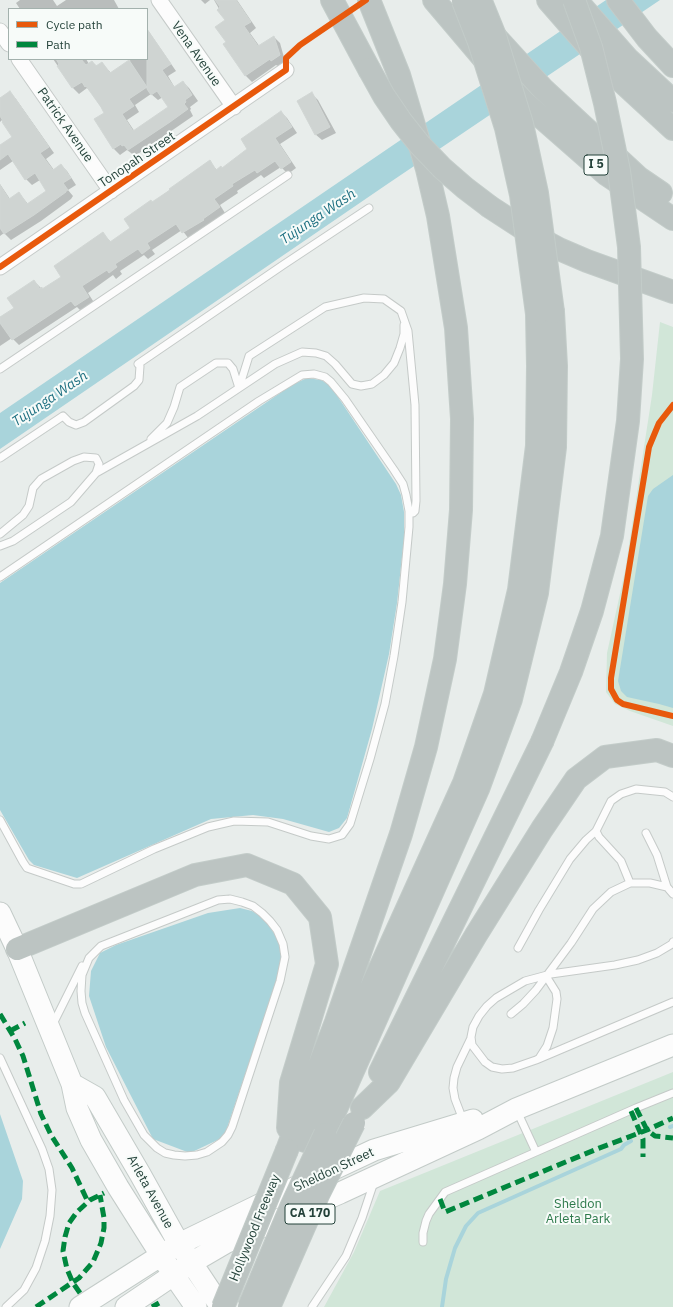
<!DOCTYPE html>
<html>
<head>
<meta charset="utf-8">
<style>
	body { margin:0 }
	#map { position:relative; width:673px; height:1307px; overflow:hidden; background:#e8edeb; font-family:"IBM Plex Sans",sans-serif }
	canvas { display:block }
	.legend { position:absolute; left:8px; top:8px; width:140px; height:52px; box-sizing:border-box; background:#f7fbf9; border:1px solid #a3b1ad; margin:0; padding:5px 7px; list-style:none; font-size:12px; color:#24423a }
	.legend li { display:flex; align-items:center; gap:8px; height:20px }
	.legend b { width:20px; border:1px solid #a3b1ad }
</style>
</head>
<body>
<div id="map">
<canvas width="673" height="1307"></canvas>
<ul class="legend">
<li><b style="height:5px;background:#e8590c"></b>Cycle path</li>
<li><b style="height:5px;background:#00873e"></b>Path</li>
</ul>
</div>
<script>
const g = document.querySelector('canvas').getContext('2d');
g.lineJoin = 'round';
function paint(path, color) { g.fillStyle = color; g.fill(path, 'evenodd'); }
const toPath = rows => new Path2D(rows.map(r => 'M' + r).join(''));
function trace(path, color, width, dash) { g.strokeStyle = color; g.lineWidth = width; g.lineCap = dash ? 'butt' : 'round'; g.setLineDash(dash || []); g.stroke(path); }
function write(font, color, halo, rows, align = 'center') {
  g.font = font + ' "IBM Plex Sans",sans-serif'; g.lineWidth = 4; g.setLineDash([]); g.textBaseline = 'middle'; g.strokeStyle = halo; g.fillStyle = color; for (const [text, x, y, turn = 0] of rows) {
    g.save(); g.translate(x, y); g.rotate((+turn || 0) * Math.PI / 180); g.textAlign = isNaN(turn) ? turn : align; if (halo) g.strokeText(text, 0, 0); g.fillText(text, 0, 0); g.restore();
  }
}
paint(toPath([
	[660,322,673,327,673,726,630,711,615,704,606,692,607,653,625,571,652,395],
	[673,1072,673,1307,324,1307,354,1252,380,1191]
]), '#d1e6d8');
paint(toPath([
	[606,0,660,0,386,185,0,449,0,413],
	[307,378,321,380,330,385,396,484,401,495,404,512,404,539,397,603,389,654,372,729,347,818,339,828,329,832,283,819,253,815,211,819,77,878,34,865,29,860,0,810,0,583,292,385],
	[673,475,673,708,659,704,627,697,621,691,618,681,648,496,653,489],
	[240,908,252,911,265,919,280,943,284,959,224,1137,190,1153,153,1139,106,1047,89,996,91,971,100,953,116,945,208,913],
	[0,1114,23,1181,22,1199,0,1249]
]), '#a9d4db');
paint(toPath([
	[20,0,53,0,57,6,66,0,114,0,119,9,20,9,16,3],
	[201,0,210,0,205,4],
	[214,0,237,0,256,28,250,33,260,47,274,37,280,43,285,61,278,66,276,65,252,82,246,76,227,42,226,21],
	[147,29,176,71,168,76,175,88,183,82,189,88,198,101,190,107,191,109,190,110,193,116,135,156,127,150,120,155,114,149,95,119,105,113,91,92,87,88,79,94,73,88,53,59,86,59,89,64,92,62,97,66,102,63,111,73,132,59,147,59],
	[151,94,158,100,163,97,170,108,135,132,127,120,139,112,135,105],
	[10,92,16,99,54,153,46,159,54,170,61,165,67,171,76,185,68,190,73,196,71,199,41,221,11,240,4,233,0,236,0,184,10,199,19,193,28,204,48,191,40,180,32,185,26,179,13,161,0,170,0,147,14,137,2,120,0,122,0,97,1,99],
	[312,94,318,100,336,133,322,140,315,134],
	[281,112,287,118,297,133,280,144,296,168,288,174,281,167,264,178,261,175,237,191,238,193,220,205,225,213,189,239,182,230,152,250,155,254,148,259,144,255,120,271,122,274,116,279,113,275,88,293,95,304,82,312,77,307,19,345,12,338,0,346,0,318,15,308,34,281,43,290,62,277,103,234,111,242,132,229,152,203,209,161,217,170,222,169,249,149]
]), '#0003');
trace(toPath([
	[670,1127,673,1126],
	[442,1307,446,1279,455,1248,466,1226,478,1213,621,1149,624,1145,631,1141]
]), '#a9d4db', 4);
const building = toPath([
	[215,0,236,0,251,22,244,26,258,46,274,36,280,55,271,61,270,59,245,76,223,44,226,42,215,27,225,20,217,10,220,7,215,0],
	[147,29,171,64,162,70,174,87,183,81,192,95,185,100,186,102,184,104,188,109,170,122,128,150,124,145,122,146,121,144,113,149,94,119,104,113,101,107,86,86,85,87,82,82,72,88,57,66,59,64,56,59,81,59,86,65,92,61,96,66,102,62,110,73,129,60,147,87,129,99,134,106,122,114,133,131,168,107,157,91,151,95,147,89,147,29],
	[10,91,49,147,40,153,53,170,61,164,71,178,63,183,68,190,66,191,66,192,34,215,4,234,0,228,0,185,9,199,19,192,27,204,46,191,35,173,25,180,8,154,0,160,0,145,12,137,2,122,3,121,0,116,0,98,10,91],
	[312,92,330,127,315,135,297,101,312,92],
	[281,111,292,127,275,138,291,162,281,169,275,161,257,173,255,170,232,184,233,186,214,199,220,207,203,219,204,220,182,233,176,224,147,243,150,248,142,254,138,249,115,264,117,267,109,273,107,270,82,286,89,297,75,306,71,301,12,340,0,323,0,317,14,308,7,298,34,280,40,289,42,287,42,289,61,277,54,266,103,232,110,242,130,228,124,219,151,200,152,202,170,190,169,189,210,160,216,170,221,166,222,168,247,149,241,139,281,111]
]);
paint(building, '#cfd4d2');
trace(building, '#d1d6d4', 1);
const lane = toPath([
	[0,369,288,175],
	[151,439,167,423,174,407,180,387,216,363,228,363,233,369,239,388,275,364,302,352,316,353,326,356,335,364,352,384,361,386,372,384,384,375,394,363,400,348,404,334,404,325],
	[0,458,63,416,69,422,76,425,84,422,134,386,139,380,140,366,138,364,283,265,369,208],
	[0,534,23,515,29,506,33,488,41,479,73,461,84,457,96,458,99,464,96,473],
	[0,546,13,541,71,502,96,473,197,416,239,388,249,356,325,307,364,298,384,299,401,311,408,331,415,405,416,501,415,511,413,513,409,513],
	[0,577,259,401,302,375,314,374,325,377,331,382,345,399,394,470,403,484,406,495,409,511,409,527,402,602,394,656,385,704,370,759,350,824,342,835,329,839,311,836,268,822,234,821,208,827,154,849,81,884,74,884,27,868,23,862,0,820],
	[596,831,599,837,621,861,630,883],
	[646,833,657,855,667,887],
	[230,899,242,902,253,906,262,913,270,921,277,930,283,944,285,957,280,981,232,1127,228,1135,222,1142,207,1152,197,1155,185,1156,174,1155,165,1153,157,1148,144,1135,124,1100,85,1013,82,1003,81,991,82,975,89,958,101,946,218,900,230,899],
	[673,942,672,944,657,953,638,960,615,965,551,974,525,981,496,998,487,1006,479,1016,473,1027,471,1037,472,1045,485,1062,492,1067,502,1069,513,1068,536,1060,673,1002],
	[518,948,539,910,570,859,586,840,596,831,611,801,621,794,636,789,665,792,673,797],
	[511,1014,523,1004,536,990,571,943,593,909,611,892,630,883,650,883,667,887,673,894],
	[52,1026,82,966],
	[540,1057,547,1046,553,1028,557,999,556,992,546,976],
	[0,1058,42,1149,49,1169,52,1190,50,1216,45,1241,36,1268,24,1290,6,1307],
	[517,1111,536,1152],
	[463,1120,455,1099,453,1088,454,1078,457,1067,471,1038],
	[423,1242,423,1233,426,1221,429,1214,445,1192,636,1108,673,1093],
	[312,1307,346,1256,362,1218,374,1182]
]);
const street = toPath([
	[159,0,234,107],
	[0,31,9,44],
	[19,59,111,191],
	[0,267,286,70]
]);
const secondary = toPath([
	[0,913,17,949,72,1084,77,1108,91,1140,118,1187,173,1274,196,1307],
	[72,1084,95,1097,140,1174,179,1244,221,1307],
	[80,1307,179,1244,323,1174,374,1150,473,1120],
	[126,1307,191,1263,227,1242,340,1193,478,1129,516,1109,673,1045]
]);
const highway = toPath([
	[332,0,369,69],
	[434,0,484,59],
	[548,0,609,70,673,129],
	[576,0,627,58,673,101],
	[618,0,647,38,673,66],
	[492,33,543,89,639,178,661,193],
	[507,84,525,103,606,174,673,219],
	[490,207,533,235,559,249,587,261,673,292],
	[17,949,195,875,247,865,293,884,320,917,327,964,291,1083,288,1128],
	[380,1072,542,742],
	[362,1108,389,1082,476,935,542,829,576,779,605,757,657,750,673,756],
	[325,1134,478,789,511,699,537,593,555,447,556,366,553,312],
	[305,1141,352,1030,464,783,495,694,519,590,537,446,538,366,537,314],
	[287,1150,336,1022,401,834,426,747,445,659,455,584,461,510,462,419,456,328,438,216,427,169,399,75,369,0]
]);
trace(lane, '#c5cac8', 9);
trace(street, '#c5cac8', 17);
trace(secondary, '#c3cbc8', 23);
trace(highway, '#c3ccc9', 24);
trace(lane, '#fcfcfc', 7);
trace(street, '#fcfcfc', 15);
trace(secondary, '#fcfcfc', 21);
trace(highway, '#bcc4c2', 22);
const highwayBridge = toPath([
	[463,1,479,42,506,128,521,195,537,314],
	[482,4,495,36,522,124,537,193,553,312],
	[369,69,384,96,401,121,420,145,442,168,465,188,490,207],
	[542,742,571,672,592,611,612,536,628,421,632,359,629,247,619,171,605,103,591,47,574,0],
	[223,1307,287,1150],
	[249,1307,292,1205,325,1134],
	[269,1307,318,1195,354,1123]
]);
trace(highwayBridge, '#c3ccc9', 24, []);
trace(highwayBridge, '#bcc4c2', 22);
trace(toPath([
	[0,1014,15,1039,23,1056,41,1114,51,1135,72,1168,88,1202],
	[10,1031,25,1023],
	[636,1108,647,1130,655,1136,673,1138],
	[631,1111,643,1139,643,1157],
	[440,1199,445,1212,597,1149,647,1130,673,1118],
	[80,1293,73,1283,67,1269,63,1251,65,1237,69,1223,77,1212,90,1200,104,1193],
	[36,1307,79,1278,93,1262,101,1243,104,1228,104,1218,100,1195],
	[152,1307,159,1303]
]), '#00873e', 5, [10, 5]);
trace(toPath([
	[0,267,286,70,286,58,300,45,366,0],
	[673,405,659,423,649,447,611,678,611,689,617,700,623,704,673,716]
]), '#e8590c', 6);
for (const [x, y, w] of [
	[596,165,24],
	[310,1214,50]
]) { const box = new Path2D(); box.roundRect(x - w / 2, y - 10, w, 20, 3); g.fillStyle = '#f7fbf9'; g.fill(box); trace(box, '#24423a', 1); }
write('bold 12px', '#24423a', null, [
	["I 5",596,165],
	["CA 170",310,1214]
]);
write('13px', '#24423a', '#f7fbf9', [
	["Vena Avenue",196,54,55],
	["Patrick Avenue",65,125,55],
	["Tonopah Street",137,160,-34],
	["Sheldon Street",334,1170,-25],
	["Arleta Avenue",150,1192,61],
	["Hollywood Freeway",255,1228,-68]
]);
write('13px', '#2d7a4b', '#f7fbf9', [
	["Sheldon",578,1204],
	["Arleta Park",578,1219]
]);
write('italic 14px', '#1c6f80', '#f7fbf9', [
	["Tujunga Wash",318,217,-34],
	["Tujunga Wash",50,399,-34]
]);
</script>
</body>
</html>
